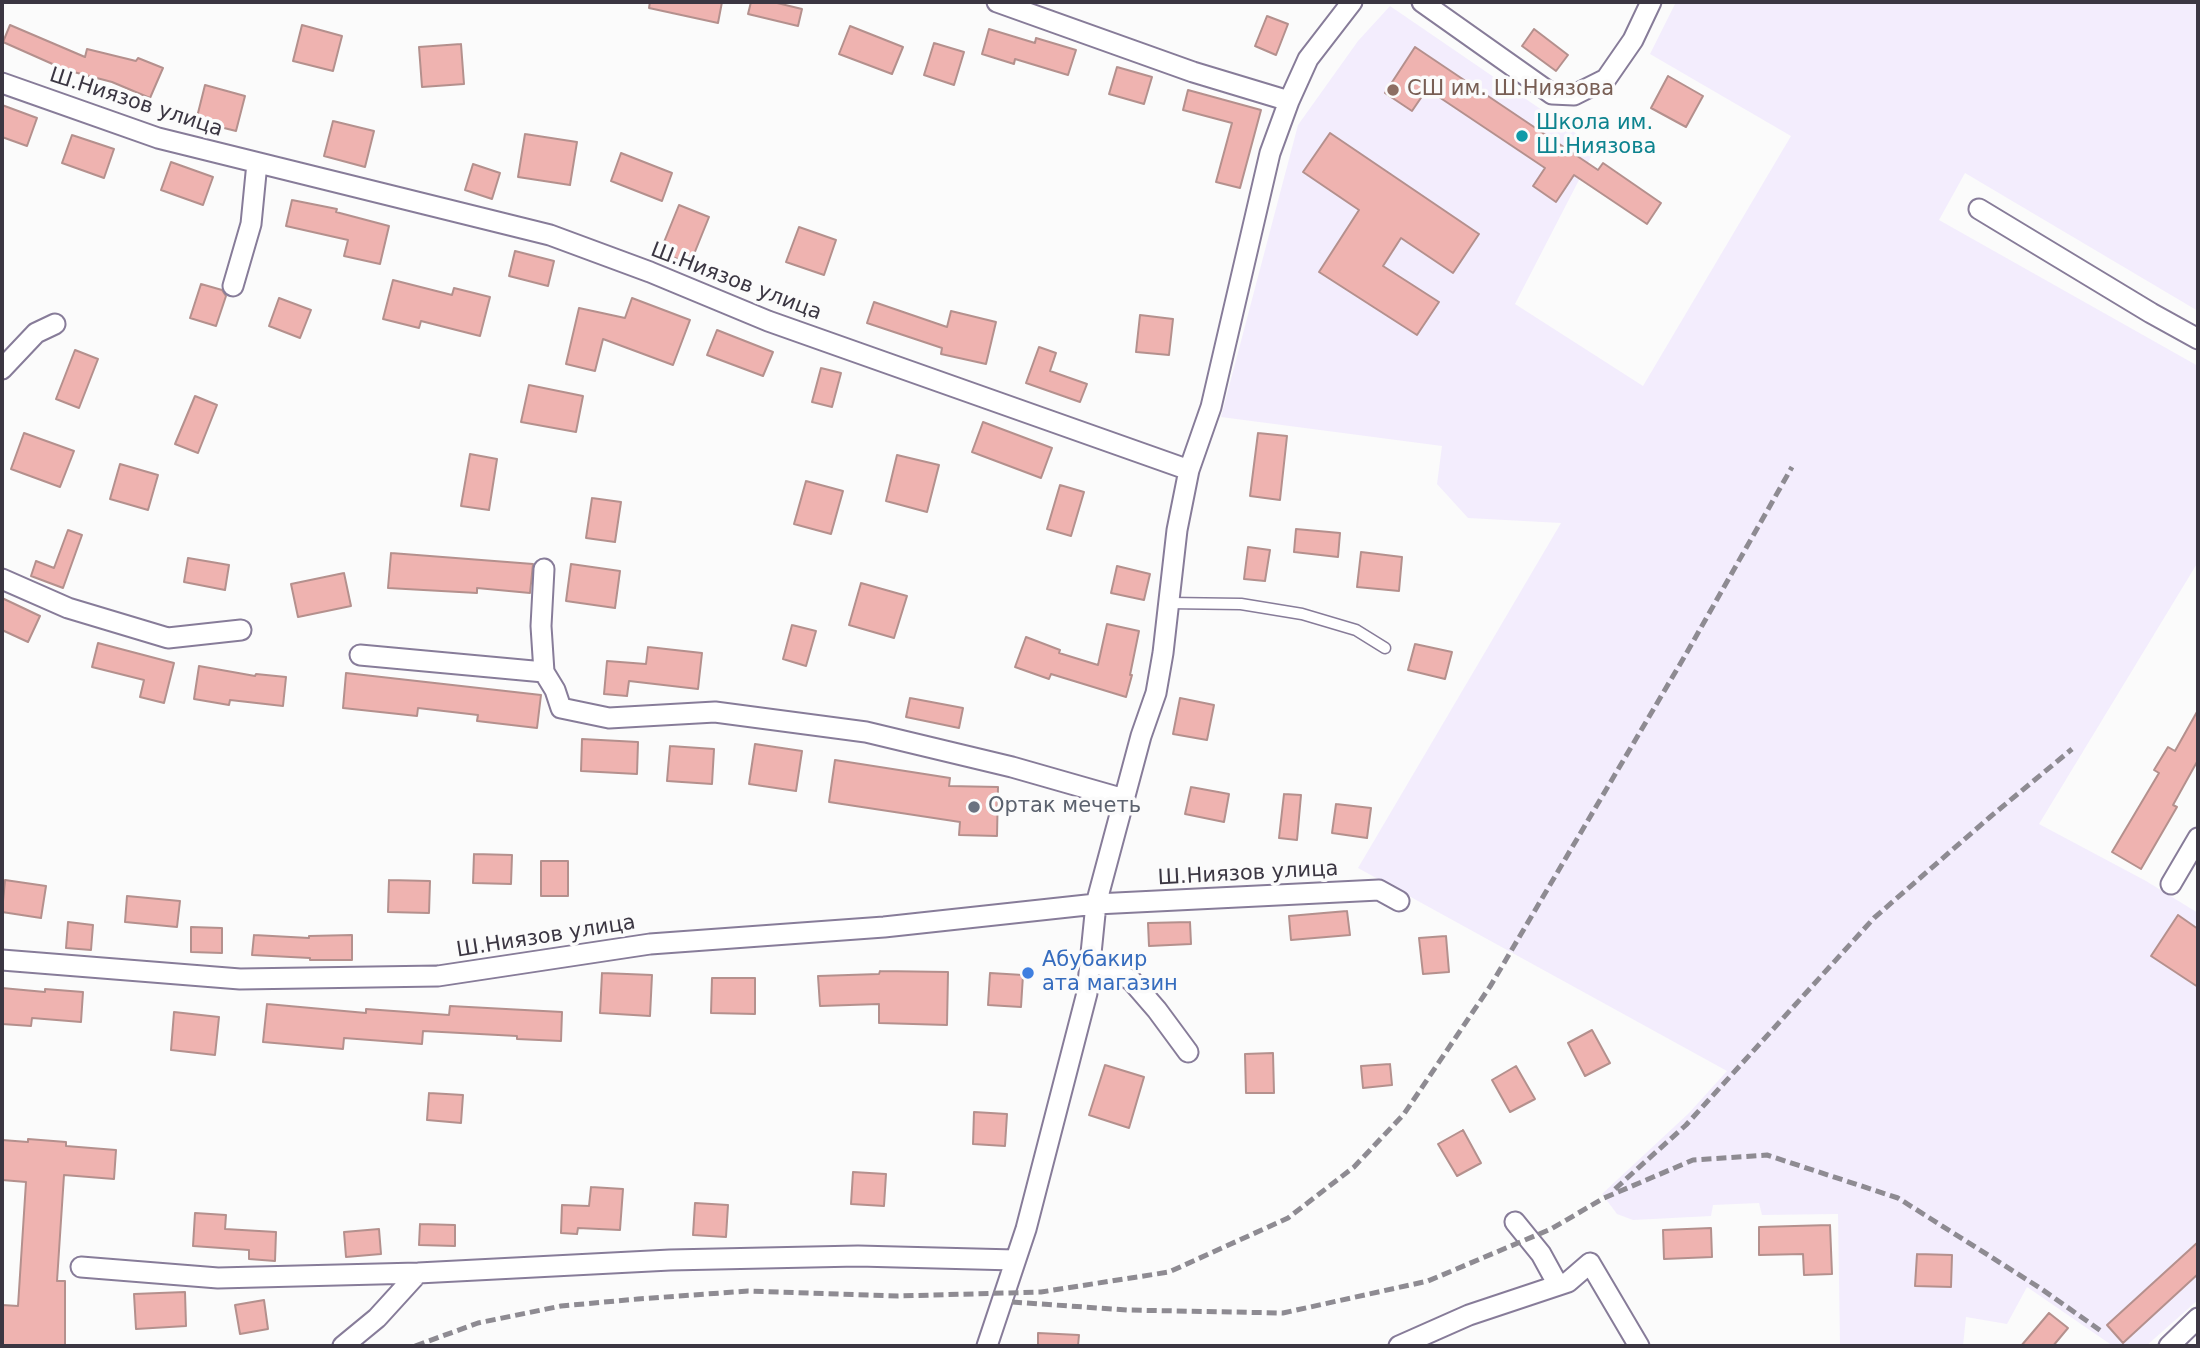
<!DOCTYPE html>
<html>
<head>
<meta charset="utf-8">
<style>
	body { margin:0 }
	#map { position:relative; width:2200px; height:1348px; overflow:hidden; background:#fbfbfb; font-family:"DejaVu Sans",sans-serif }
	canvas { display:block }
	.frame { position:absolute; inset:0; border:4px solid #3b3642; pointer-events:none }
</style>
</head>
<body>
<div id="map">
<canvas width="2200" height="1348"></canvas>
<div class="frame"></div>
</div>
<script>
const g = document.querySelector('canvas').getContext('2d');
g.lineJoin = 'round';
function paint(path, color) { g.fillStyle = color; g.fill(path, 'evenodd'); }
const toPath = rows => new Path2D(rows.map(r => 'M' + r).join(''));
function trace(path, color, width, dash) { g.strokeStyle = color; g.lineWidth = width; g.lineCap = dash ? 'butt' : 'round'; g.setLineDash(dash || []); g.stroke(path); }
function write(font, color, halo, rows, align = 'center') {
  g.font = font + ' "DejaVu Sans",sans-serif'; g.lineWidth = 7; g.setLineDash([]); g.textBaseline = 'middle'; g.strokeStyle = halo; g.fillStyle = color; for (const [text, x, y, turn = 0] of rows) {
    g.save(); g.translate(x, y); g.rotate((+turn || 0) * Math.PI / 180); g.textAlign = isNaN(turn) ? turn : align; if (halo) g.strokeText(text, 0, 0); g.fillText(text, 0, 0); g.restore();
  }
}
paint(toPath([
	[1676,2,2198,2,2198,311,1965,173,1939,220,2198,366,2198,562,2039,824,2146,881,2198,913,2198,1300,2146,1346,2113,1346,2027,1287,2007,1324,1966,1317,1963,1346,1840,1346,1838,1214,1762,1215,1759,1203,1713,1205,1711,1216,1633,1220,1617,1214,1602,1194,1689,1113,1727,1071,1358,868,1561,523,1468,518,1437,484,1442,446,1221,417,1298,125,1358,41,1390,6,1596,147,1515,304,1643,386,1791,136,1650,54]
]), '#f3edfd');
const building = toPath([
	[650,2,722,2,718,23,649,8,650,2],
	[751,2,773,2,802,9,798,26,748,14,751,2],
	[1267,16,1288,24,1276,55,1255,46,1267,16],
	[10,25,85,57,87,49,136,61,138,58,163,68,150,98,112,82,66,70,3,42,10,25],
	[302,25,342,36,333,71,293,61,302,25],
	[850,26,903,47,892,74,839,54,850,26],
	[989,29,1035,43,1036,38,1076,50,1068,75,1015,59,1014,64,982,54,989,29],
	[1534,29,1568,55,1556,71,1522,46,1534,29],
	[934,43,964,52,954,85,924,75,934,43],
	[461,44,464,84,422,87,419,47,461,44],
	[1415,47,1598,170,1603,163,1661,203,1647,224,1574,175,1556,202,1533,186,1545,168,1427,89,1412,111,1385,93,1415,47],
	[1117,67,1152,77,1144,104,1109,94,1117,67],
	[1668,76,1703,96,1686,127,1651,108,1668,76],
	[205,85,245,96,236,131,196,121,205,85],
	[1188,90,1261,110,1240,188,1216,182,1232,123,1183,110,1188,90],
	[2,105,37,118,27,146,2,137,2,105],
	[333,121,374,131,365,167,324,156,333,121],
	[1330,133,1479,234,1453,273,1401,238,1383,266,1439,302,1417,335,1319,272,1359,210,1303,172,1330,133],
	[525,134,577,142,570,185,518,177,525,134],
	[72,135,114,149,104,178,62,163,72,135],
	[621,153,672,173,662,201,611,181,621,153],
	[171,162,213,177,203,205,161,190,171,162],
	[473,164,500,173,492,199,465,190,473,164],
	[292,200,337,209,336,212,389,226,380,264,344,256,348,240,286,226,292,200],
	[679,205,709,217,690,264,660,252,679,205],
	[799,227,836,240,824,275,786,262,799,227],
	[515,251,554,261,548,286,509,276,515,251],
	[393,280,452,295,454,288,490,297,480,336,421,321,419,328,383,319,393,280],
	[201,284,222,290,226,296,216,326,190,318,201,284],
	[279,298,311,310,300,338,269,326,279,298],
	[632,298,690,320,673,365,603,339,595,371,566,364,579,308,625,318,632,298],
	[874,302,947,327,951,311,996,322,986,364,941,354,942,348,867,323,874,302],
	[1140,315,1173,319,1169,355,1136,352,1140,315],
	[717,330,773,352,763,376,707,355,717,330],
	[1039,347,1056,353,1050,371,1087,384,1080,402,1026,383,1039,347],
	[75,350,98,359,79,408,56,399,75,350],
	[821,368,841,373,832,407,812,402,821,368],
	[529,385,583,396,576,432,521,422,529,385],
	[195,396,217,405,198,453,175,444,195,396],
	[983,422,1052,448,1041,478,972,452,983,422],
	[24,433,74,451,60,487,11,469,24,433],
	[1258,433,1287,436,1280,500,1250,496,1258,433],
	[470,454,497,459,489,510,461,506,470,454],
	[897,455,939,465,927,512,886,501,897,455],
	[120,464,158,475,148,510,110,499,120,464],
	[806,481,843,491,831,534,794,524,806,481],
	[1060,485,1084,492,1071,536,1047,529,1060,485],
	[592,498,621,502,615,542,586,538,592,498],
	[1296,529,1340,533,1338,557,1294,552,1296,529],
	[68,530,82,535,63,588,31,576,36,561,54,568,68,530],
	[1248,547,1270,550,1265,581,1244,579,1248,547],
	[1361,552,1402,557,1399,591,1357,587,1361,552],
	[391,553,533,564,530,593,477,588,477,593,388,588,391,553],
	[188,558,229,565,225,590,184,582,188,558],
	[571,564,620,571,615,608,566,601,571,564],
	[1117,566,1150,574,1144,600,1111,593,1117,566],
	[344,573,351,606,298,617,291,584,344,573],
	[861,583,907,596,894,638,849,625,861,583],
	[2,598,40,616,28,642,2,630,2,598],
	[1107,624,1139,631,1130,675,1132,675,1126,697,1051,674,1049,679,1015,667,1026,637,1060,650,1059,653,1098,665,1107,624],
	[792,625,816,631,806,666,783,659,792,625],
	[98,643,174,663,164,703,140,697,144,680,92,667,98,643],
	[1415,644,1452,652,1445,679,1408,670,1415,644],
	[648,647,702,653,698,689,629,681,627,696,604,694,607,661,646,664,648,647],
	[199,666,255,676,256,674,286,677,283,706,230,700,229,705,194,699,199,666],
	[346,673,541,695,537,728,477,721,478,715,418,708,417,716,343,708,346,673],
	[910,698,963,708,959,728,906,717,910,698],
	[1180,698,1214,705,1207,740,1173,734,1180,698],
	[2198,710,2198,760,2173,805,2177,807,2141,869,2112,852,2159,773,2154,770,2168,747,2175,751,2198,710],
	[582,739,638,742,637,774,581,771,582,739],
	[755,744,802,751,796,791,749,784,755,744],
	[670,746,714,749,712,784,667,781,670,746],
	[835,760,950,778,949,786,998,787,997,836,959,835,960,822,829,802,835,760],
	[1191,787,1229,794,1224,822,1185,814,1191,787],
	[1284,794,1301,795,1297,840,1279,838,1284,794],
	[1336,804,1371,808,1367,838,1332,833,1336,804],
	[474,854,512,855,511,884,473,883,474,854],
	[541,861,568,861,568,896,541,896,541,861],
	[5,880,46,886,41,918,2,912,5,880],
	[389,880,430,881,429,913,388,912,389,880],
	[127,896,180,901,177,927,125,922,127,896],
	[1347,911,1350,935,1291,940,1289,916,1347,911],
	[2178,915,2198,929,2198,987,2151,956,2178,915],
	[68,922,93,925,91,950,66,948,68,922],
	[1190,922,1191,944,1149,946,1148,923,1190,922],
	[191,927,222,928,222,953,191,952,191,927],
	[254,935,309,938,309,936,352,935,352,960,310,960,310,958,252,955,254,935],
	[1446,936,1449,972,1423,974,1419,938,1446,936],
	[880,971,948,972,947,1025,879,1023,879,1004,820,1006,818,976,879,974,880,971],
	[602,973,652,975,650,1016,600,1013,602,973],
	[990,973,1023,975,1021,1007,988,1005,990,973],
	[712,978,755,978,755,1014,711,1013,712,978],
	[2,988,45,992,45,989,83,992,81,1022,32,1018,31,1026,2,1024,2,988],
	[267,1004,366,1013,366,1009,449,1015,450,1006,562,1012,561,1041,517,1039,517,1036,423,1031,422,1044,344,1038,343,1049,263,1042,267,1004],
	[174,1012,219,1017,215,1055,171,1050,174,1012],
	[1592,1030,1610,1063,1585,1076,1568,1043,1592,1030],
	[1273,1053,1274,1093,1246,1093,1245,1054,1273,1053],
	[1390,1064,1392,1085,1363,1088,1361,1066,1390,1064],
	[1105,1065,1144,1077,1129,1128,1089,1115,1105,1065],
	[1516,1066,1535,1099,1510,1112,1492,1080,1516,1066],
	[429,1093,463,1095,461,1123,427,1120,429,1093],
	[974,1112,1007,1114,1005,1146,973,1144,974,1112],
	[1463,1130,1481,1163,1457,1176,1438,1144,1463,1130],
	[28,1139,66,1142,66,1146,116,1150,114,1179,64,1175,57,1281,65,1281,65,1346,2,1346,2,1305,18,1306,26,1182,2,1180,2,1140,28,1142,28,1139],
	[853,1172,886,1174,884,1206,851,1204,853,1172],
	[591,1187,623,1189,620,1230,578,1228,577,1234,561,1233,562,1205,589,1206,591,1187],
	[695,1203,728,1205,726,1237,693,1235,695,1203],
	[195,1213,226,1215,225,1229,276,1232,275,1261,249,1259,249,1250,193,1246,195,1213],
	[420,1224,455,1225,455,1246,419,1245,420,1224],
	[1830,1225,1832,1274,1804,1275,1803,1254,1759,1255,1759,1227,1830,1225],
	[1711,1228,1712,1257,1664,1259,1663,1230,1711,1228],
	[379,1229,381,1254,346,1257,344,1232,379,1229],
	[2198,1242,2198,1274,2123,1343,2107,1325,2198,1242],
	[1917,1254,1952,1255,1951,1287,1915,1286,1917,1254],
	[185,1292,186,1326,136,1329,134,1294,185,1292],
	[264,1300,268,1329,240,1334,235,1305,264,1300],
	[2049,1313,2068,1328,2053,1346,2021,1346,2049,1313],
	[1038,1333,1079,1335,1078,1346,1038,1346,1038,1333]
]);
paint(building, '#efb3b0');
trace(building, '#b4908d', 2);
const lane = toPath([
	[1168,603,1241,604,1302,614,1356,630,1385,648]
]);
const street = toPath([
	[997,2,1193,72,1289,101],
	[1422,2,1552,94,1574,95,1606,79,1633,40,1651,2],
	[2,83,158,138,550,235,650,272,768,321,1189,470],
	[1979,209,2151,313,2198,339],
	[233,286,251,224,257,163],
	[2,369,36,333,55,324],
	[2,579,68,608,168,638,241,630],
	[360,655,544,672,555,690,561,708,609,718,715,712,866,732,1012,767,1124,799],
	[544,672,541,626,544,569],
	[2171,884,2198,838],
	[1091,958,1110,970,1131,980,1157,1010,1188,1052],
	[2,960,240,979,438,976,650,944,884,927,1096,904,1379,890,1399,901],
	[1515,1222,1541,1254,1558,1285],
	[81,1267,218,1278,418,1273,670,1260,858,1256,1015,1260],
	[343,1346,377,1318,418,1273],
	[987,1346,1026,1229,1087,993,1096,904,1141,736,1156,693,1163,653,1177,530,1189,470,1211,407,1270,153,1289,101,1308,59,1352,2],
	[1399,1346,1469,1315,1568,1282,1590,1263,1639,1346],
	[2169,1346,2198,1318]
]);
trace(lane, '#877c99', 13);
trace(street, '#877c99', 23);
trace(lane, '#fff', 10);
trace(street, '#fff', 19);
trace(toPath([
	[1615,1189,1686,1125,1874,918,1990,817,2072,749],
	[1012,1302,1127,1310,1283,1313,1428,1281,1551,1229,1604,1198,1693,1160,1767,1155,1898,1198,2040,1288,2104,1333],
	[415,1346,478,1323,561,1306,638,1299,748,1291,898,1296,1041,1292,1169,1272,1288,1218,1354,1167,1404,1114,1491,985,1686,654,1792,467]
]), '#8e8b92', 5, [10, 5]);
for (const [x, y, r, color] of [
	[1393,90,7,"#8d6e63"],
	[1522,136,7,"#0f9aa8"],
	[974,807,7,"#6b7280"],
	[1028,973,7,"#3f7fe0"]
]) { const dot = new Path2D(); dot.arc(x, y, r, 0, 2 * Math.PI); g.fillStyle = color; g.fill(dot); trace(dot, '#fbfbfb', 2.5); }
write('21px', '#785e54', '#fbfbfb', [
	["СШ им. Ш.Ниязова",1407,90]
], 'left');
write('21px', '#3b3642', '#fbfbfb', [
	["Ш.Ниязов улица",136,103,18],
	["Ш.Ниязов улица",736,282,21],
	["Ш.Ниязов улица",1248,874,-3],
	["Ш.Ниязов улица",546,937,-9]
]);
write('21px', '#0d838f', '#fbfbfb', [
	["Школа им.",1536,124],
	["Ш.Ниязова",1536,148]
], 'left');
write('21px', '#5b616d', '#fbfbfb', [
	["Ортак мечеть",988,807]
], 'left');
write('21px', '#366cbe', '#fbfbfb', [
	["Абубакир",1042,961],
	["ата магазин",1042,985]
], 'left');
</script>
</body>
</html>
